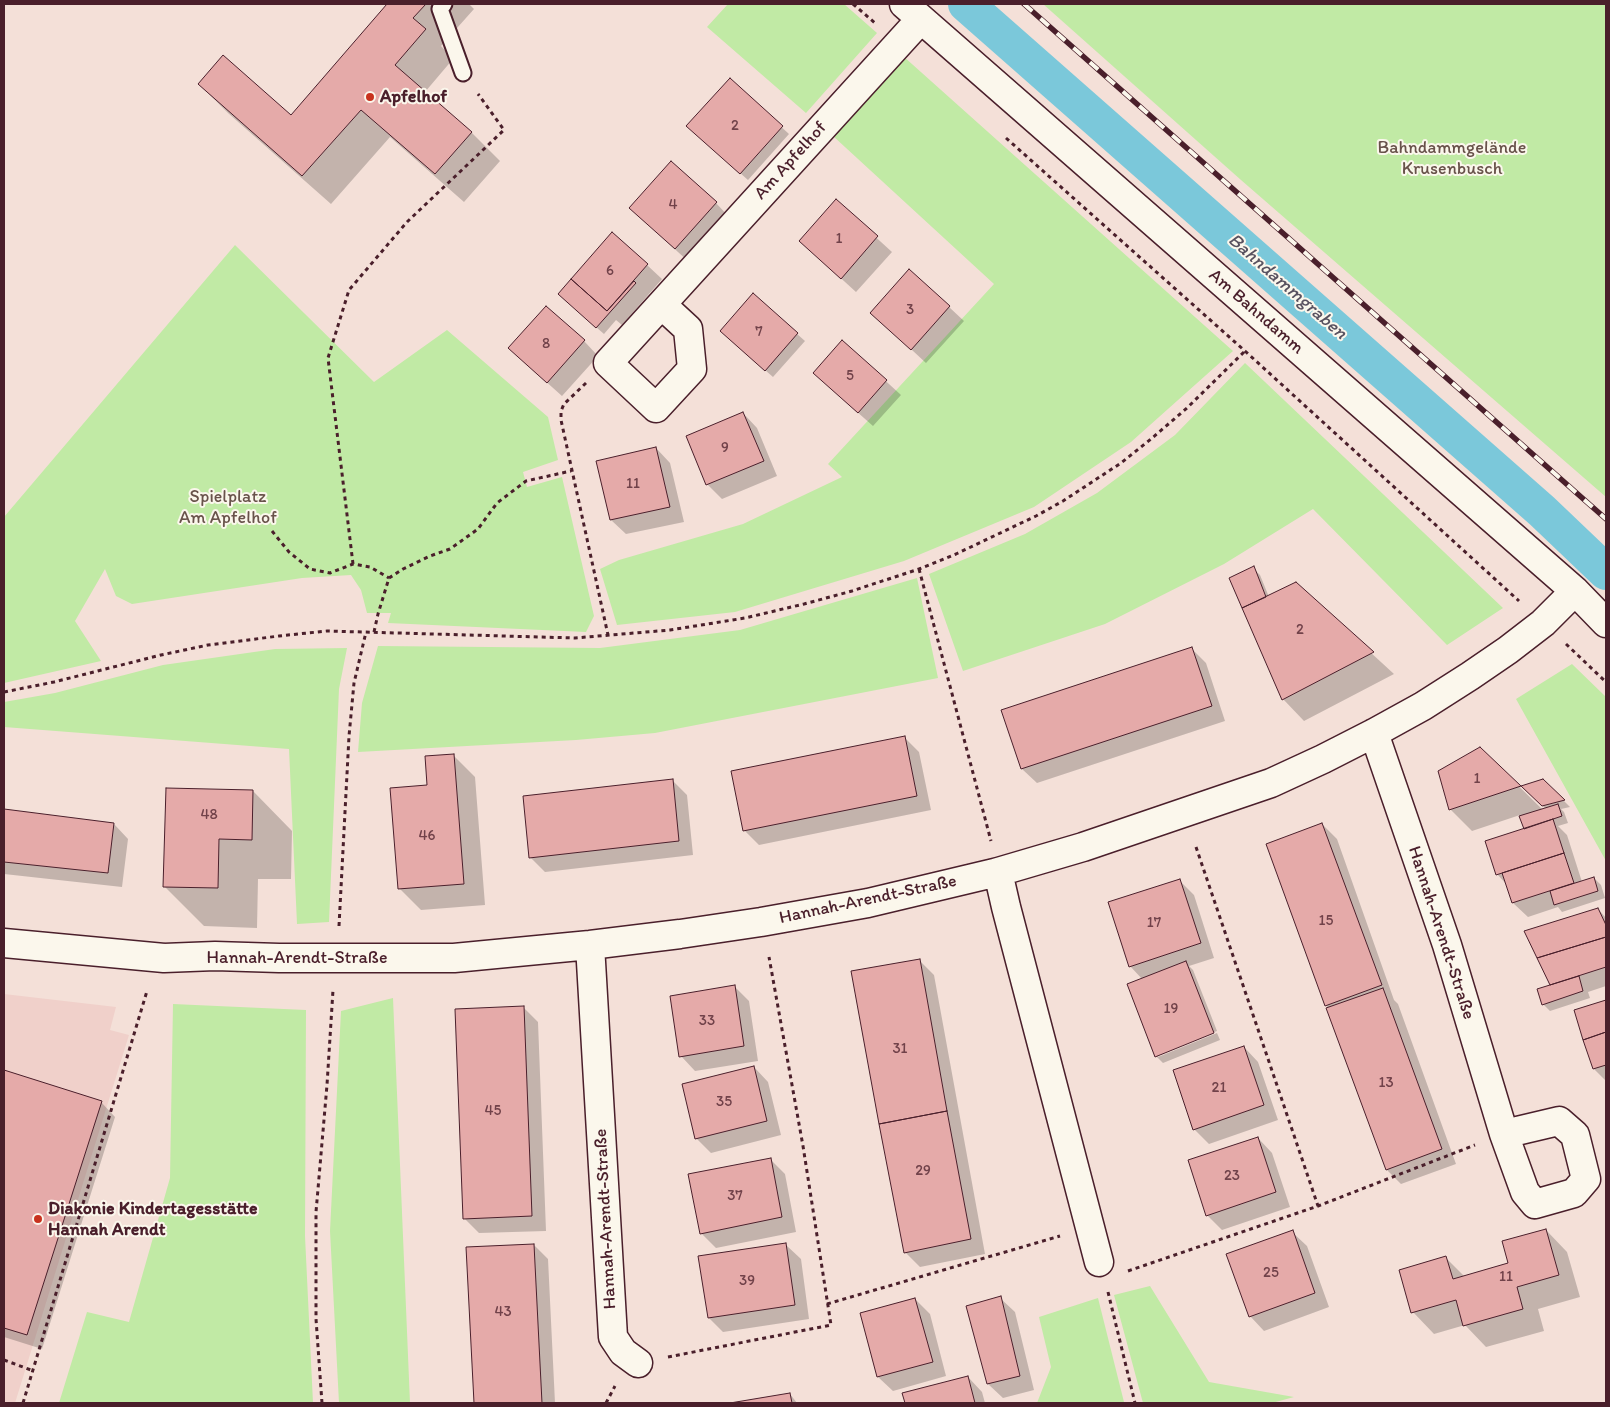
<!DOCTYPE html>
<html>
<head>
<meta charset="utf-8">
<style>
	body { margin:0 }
	#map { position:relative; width:1610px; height:1407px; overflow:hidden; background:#f4e0d8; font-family:Itim,sans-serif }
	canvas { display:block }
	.frame { position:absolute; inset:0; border:5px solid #4a1f2b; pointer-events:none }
</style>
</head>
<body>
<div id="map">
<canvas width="1610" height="1407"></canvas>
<div class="frame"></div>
</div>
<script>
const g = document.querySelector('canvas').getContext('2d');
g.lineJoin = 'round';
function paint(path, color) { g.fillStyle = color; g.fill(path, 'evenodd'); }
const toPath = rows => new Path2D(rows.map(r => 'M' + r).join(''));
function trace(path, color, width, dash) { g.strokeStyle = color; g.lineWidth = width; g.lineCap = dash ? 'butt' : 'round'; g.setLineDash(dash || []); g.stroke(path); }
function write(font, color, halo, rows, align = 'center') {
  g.font = font + ' Itim,sans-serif'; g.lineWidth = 4; g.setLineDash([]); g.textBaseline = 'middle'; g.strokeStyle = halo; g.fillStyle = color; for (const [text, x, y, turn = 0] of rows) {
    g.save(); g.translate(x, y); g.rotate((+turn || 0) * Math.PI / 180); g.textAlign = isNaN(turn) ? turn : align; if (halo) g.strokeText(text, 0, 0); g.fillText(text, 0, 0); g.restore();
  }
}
paint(toPath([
	[4,994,116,1007,110,1030,129,1035,15,1403,4,1403]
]), '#f0d0ca');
paint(toPath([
	[728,4,844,4,877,33,806,113,707,27],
	[1043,4,1606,4,1606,497,1241,180],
	[903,56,1233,351,1131,442,1034,507,904,561,735,612,617,625,600,569,619,560,743,524,842,477,828,464,994,284,833,136,850,120],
	[235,245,374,382,447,330,548,417,558,460,523,472,527,487,562,477,594,616,586,632,388,623,391,613,367,613,361,590,351,575,302,578,132,604,116,596,105,569,75,621,101,661,4,683,4,517],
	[1245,363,1503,608,1447,645,1313,509,1224,564,1105,624,963,671,929,574,1025,534,1097,493,1175,435],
	[917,578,938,678,655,733,576,740,358,752,362,703,378,646,600,648,740,630],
	[347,648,339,689,329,922,297,924,289,749,4,727,4,702,55,693,163,665,275,649],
	[1572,664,1606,697,1606,861,1516,699],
	[393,998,410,1403,339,1403,330,1231,341,1011],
	[173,1004,306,1010,305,1236,313,1403,59,1403,87,1312,129,1322,170,1178],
	[1150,1286,1209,1382,1294,1397,1272,1403,1143,1403,1114,1295],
	[1098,1298,1124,1402,1122,1403,1037,1403,1051,1367,1039,1317]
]), '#c1eaa5');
paint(toPath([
	[385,4,469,4,474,9,441,46,453,59,425,92,471,132,500,161,464,202,390,137,331,204,228,113,199,84,291,117,388,6],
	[730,80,789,134,748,180,695,133],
	[836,201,892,252,856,292,800,241],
	[716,203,730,218,690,263,630,208],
	[647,265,662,279,622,325,616,320,604,334,566,301],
	[753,295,805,341,773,377,728,338],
	[949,307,964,321,926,363,872,313],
	[584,341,598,356,562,396,524,362],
	[842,341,901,395,873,426,829,387],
	[743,413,757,428,777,476,722,499,707,484],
	[656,448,670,463,684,522,626,534,611,520,598,462],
	[1253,568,1260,575,1269,597,1296,584,1394,674,1304,721,1283,699],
	[1192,649,1206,663,1225,721,1037,783,1022,769],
	[904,737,919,752,931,810,759,845,744,830],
	[1480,748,1543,810,1546,809,1523,787,1543,780,1570,807,1561,809,1564,812,1568,823,1558,826,1567,835,1582,882,1594,878,1601,885,1605,898,1562,912,1558,907,1528,917,1513,903,1507,885,1497,874,1525,830,1520,815,1472,831,1450,809],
	[453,755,475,777,485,905,421,910,399,888,428,786],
	[672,780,687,795,693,855,545,872,530,857],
	[253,791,292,831,291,879,258,879,257,928,204,926,165,887],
	[4,810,114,824,128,839,122,887,4,874],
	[1322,824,1337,839,1394,1000,1398,1004,1456,1164,1401,1184,1387,1170,1329,1009,1326,1005],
	[1179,880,1194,895,1214,958,1189,966,1193,970,1217,1031,1158,1054,1158,1057,1217,1033,1220,1040,1163,1063,1156,1056,1143,980,1130,966],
	[1598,909,1606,918,1606,986,1588,992,1590,998,1550,1011,1543,1004,1553,986,1551,984],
	[919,960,934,975,985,1254,920,1267,905,1252],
	[734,986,749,1001,758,1061,695,1071,681,1056],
	[1606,1001,1606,1081,1594,1069,1576,1011],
	[523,1007,538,1022,546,1231,479,1233,465,1219],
	[1244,1047,1258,1062,1278,1120,1209,1144,1194,1129],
	[754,1067,768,1082,781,1135,711,1153,696,1138],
	[4,1071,101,1102,115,1117,42,1349,4,1337],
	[1258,1138,1272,1153,1290,1207,1222,1230,1207,1215],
	[770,1159,785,1174,796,1232,716,1248,701,1233],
	[1546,1230,1567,1252,1580,1297,1538,1309,1544,1331,1486,1347,1465,1325,1434,1334,1413,1312,1446,1258,1465,1277,1510,1264],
	[1292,1232,1307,1246,1329,1307,1264,1331,1250,1316],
	[534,1245,548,1259,555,1403,475,1403,467,1248],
	[786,1245,801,1259,809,1319,723,1332,709,1318],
	[1000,1298,1015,1312,1034,1390,1003,1398,988,1384,968,1307],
	[915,1299,930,1314,946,1376,893,1391,878,1377],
	[968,1377,982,1392,985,1403,906,1403,904,1394],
	[790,1394,797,1403,734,1403]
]), '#0003');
trace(toPath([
	[966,4,1542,511,1606,572]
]), '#7bc8da', 36);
const building = toPath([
	[387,4,426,4,413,18,426,29,395,65,472,132,435,174,361,110,302,176,198,84,223,55,291,115,387,4],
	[730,78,783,126,740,174,686,126,730,78],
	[671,161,717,202,675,249,629,208,671,161],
	[836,199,878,236,841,279,799,241,836,199],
	[612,232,648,264,607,311,571,279,612,232],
	[909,269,950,306,911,350,870,313,909,269],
	[571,279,607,311,634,281,636,283,596,328,558,294,571,279],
	[753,293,798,333,765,371,720,331,753,293],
	[546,306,585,340,547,383,508,348,546,306],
	[842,340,887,380,858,413,813,373,842,340],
	[743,412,764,461,706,485,686,436,743,412],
	[656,447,670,507,610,520,596,461,656,447],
	[1254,566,1266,597,1242,608,1229,578,1254,566],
	[1296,582,1374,652,1282,700,1242,608,1296,582],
	[1192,647,1212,706,1021,769,1001,710,1192,647],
	[905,736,917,796,743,831,731,771,905,736],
	[1480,747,1521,786,1449,810,1438,771,1480,747],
	[454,754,464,884,398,889,390,788,427,785,425,756,454,754],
	[673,779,679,841,529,858,523,796,673,779],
	[1543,779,1565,800,1542,806,1521,786,1543,779],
	[166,788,253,790,252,840,219,839,218,888,163,887,166,788],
	[1558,804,1562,816,1524,829,1519,816,1558,804],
	[4,809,114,823,108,873,4,862,4,809],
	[1553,819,1564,853,1496,875,1485,841,1553,819],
	[1322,823,1382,985,1325,1006,1266,844,1322,823],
	[1564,853,1574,883,1512,903,1502,873,1564,853],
	[1594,877,1598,891,1554,905,1550,891,1594,877],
	[1180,879,1201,943,1129,967,1108,902,1180,879],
	[1598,908,1606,925,1606,937,1537,958,1524,931,1598,908],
	[1606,937,1606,967,1550,985,1537,958,1606,937],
	[920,959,947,1111,879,1124,851,971,920,959],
	[1186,961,1214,1033,1155,1057,1127,984,1186,961],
	[1579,976,1583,991,1542,1005,1537,989,1579,976],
	[735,985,744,1046,679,1057,670,996,735,985],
	[1383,988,1442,1149,1386,1170,1326,1008,1383,988],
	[1606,1000,1606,1032,1583,1040,1574,1010,1606,1000],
	[524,1006,532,1216,463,1219,455,1009,524,1006],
	[1606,1032,1606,1065,1593,1069,1583,1040,1606,1032],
	[1244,1046,1264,1105,1193,1130,1173,1070,1244,1046],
	[754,1066,767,1121,695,1139,682,1084,754,1066],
	[4,1070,102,1101,27,1335,4,1328,4,1070],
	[947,1111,971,1239,904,1253,879,1124,947,1111],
	[1258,1137,1276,1192,1206,1216,1188,1160,1258,1137],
	[771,1158,782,1217,700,1234,688,1174,771,1158],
	[1546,1229,1559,1275,1517,1287,1523,1309,1463,1326,1456,1300,1411,1313,1399,1270,1446,1256,1453,1279,1508,1263,1502,1241,1546,1229],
	[1293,1230,1315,1293,1249,1317,1226,1254,1293,1230],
	[786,1243,795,1305,708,1318,698,1256,786,1243],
	[534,1244,542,1403,474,1403,466,1247,534,1244],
	[1001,1296,1020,1376,987,1384,966,1306,1001,1296],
	[915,1298,933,1362,877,1377,860,1313,915,1298],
	[968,1376,975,1403,905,1403,902,1393,968,1376],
	[790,1393,792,1403,730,1403,790,1393]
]);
paint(building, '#e5aaa9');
trace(building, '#4a1f2b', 1);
const lane = toPath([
	[444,4,440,9,463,73]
]);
const street = toPath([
	[904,4,1575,591,1606,623],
	[662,305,688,329,692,369,656,408,608,363,921,19],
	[1374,733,1447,945,1504,1134,1525,1192,1535,1204,1574,1193,1586,1179,1575,1135,1559,1121,1504,1134],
	[998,872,1006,907,1099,1262],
	[4,943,164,958,215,956,279,958,454,958,590,945,680,934,761,922,868,903,998,872,1083,847,1271,783,1323,759,1374,733,1423,706,1470,676,1508,650,1543,623,1575,591],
	[590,945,613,1337,623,1352,638,1363]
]);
trace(lane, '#4a1f2b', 19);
trace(street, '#4a1f2b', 31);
trace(toPath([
	[853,4,875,23],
	[1006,138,1245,351,1519,601],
	[586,383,564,404,561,411,561,420,608,635],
	[272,531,289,552,310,569,330,573,353,564,370,567,389,578],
	[353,564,328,358,349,290,407,222,504,130,478,94],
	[919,569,991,841],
	[374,632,378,614,389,578,403,569,430,556,450,549,478,529,497,503,526,481,571,471],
	[1566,644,1606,682],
	[4,692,54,682,161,655,208,645,279,636,327,631,575,638,670,630,745,618,804,604,852,591,919,569,956,554,1036,516,1063,501,1121,463,1151,439,1187,408,1245,351],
	[1196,847,1318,1206],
	[339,926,349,736,354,683,366,632],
	[1128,1271,1318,1206,1475,1145],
	[1108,1292,1135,1403],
	[827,1304,1060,1236],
	[668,1357,831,1325,803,1146,769,957],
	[4,1360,31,1370],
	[23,1403,147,991],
	[322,1403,316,1319,316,1212,327,1085,333,990],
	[606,1403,615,1386]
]), '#4a1f2b', 3, [4, 4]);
trace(lane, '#fbf7ec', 15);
trace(street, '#fbf7ec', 28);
const rail = toPath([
	[1024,4,1606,519]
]);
trace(rail, '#4a1f2b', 5.5);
trace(rail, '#fbf7ec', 4, [11]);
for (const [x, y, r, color] of [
	[370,97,5,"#c8321e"],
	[38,1219,5,"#c8321e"]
]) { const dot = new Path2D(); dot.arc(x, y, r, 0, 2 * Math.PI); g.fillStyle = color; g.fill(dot); trace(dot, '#fbf7ec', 2); }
write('15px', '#71424a', null, [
	["2",735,126],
	["4",673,205],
	["1",839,239],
	["6",610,271],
	["3",910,310],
	["7",759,332],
	["8",546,344],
	["5",850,376],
	["9",725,448],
	["11",633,484],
	["2",1300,630],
	["1",1477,779],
	["48",209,815],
	["46",427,836],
	["15",1326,921],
	["17",1154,923],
	["19",1171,1009],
	["33",707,1021],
	["31",900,1049],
	["13",1386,1083],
	["21",1219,1088],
	["35",724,1102],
	["45",493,1111],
	["29",923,1171],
	["23",1232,1176],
	["37",735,1196],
	["25",1271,1273],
	["11",1506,1277],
	["39",747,1281],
	["43",503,1312]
]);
write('bold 18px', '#4a1f2b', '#fbf7ec', [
	["Apfelhof",380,97],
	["Diakonie Kindertagesstätte",48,1209],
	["Hannah Arendt",48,1230]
], 'left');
write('18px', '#68524a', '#fbf7ec', [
	["Bahndammgelände",1452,148],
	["Krusenbusch",1452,169],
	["Spielplatz",228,497],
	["Am Apfelhof",228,518]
]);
write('18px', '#4a1f2b', '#fbf7ec', [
	["Am Apfelhof",791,161,-48],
	["Am Bahndamm",1256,312,41],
	["Hannah-Arendt-Straße",868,900,-12],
	["Hannah-Arendt-Straße",1441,933,72],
	["Hannah-Arendt-Straße",297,958],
	["Hannah-Arendt-Straße",606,1219,-93]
]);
write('italic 19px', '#595260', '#fbf7ec', [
	["Bahndammgraben",1287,287,41]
]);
</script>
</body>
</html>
